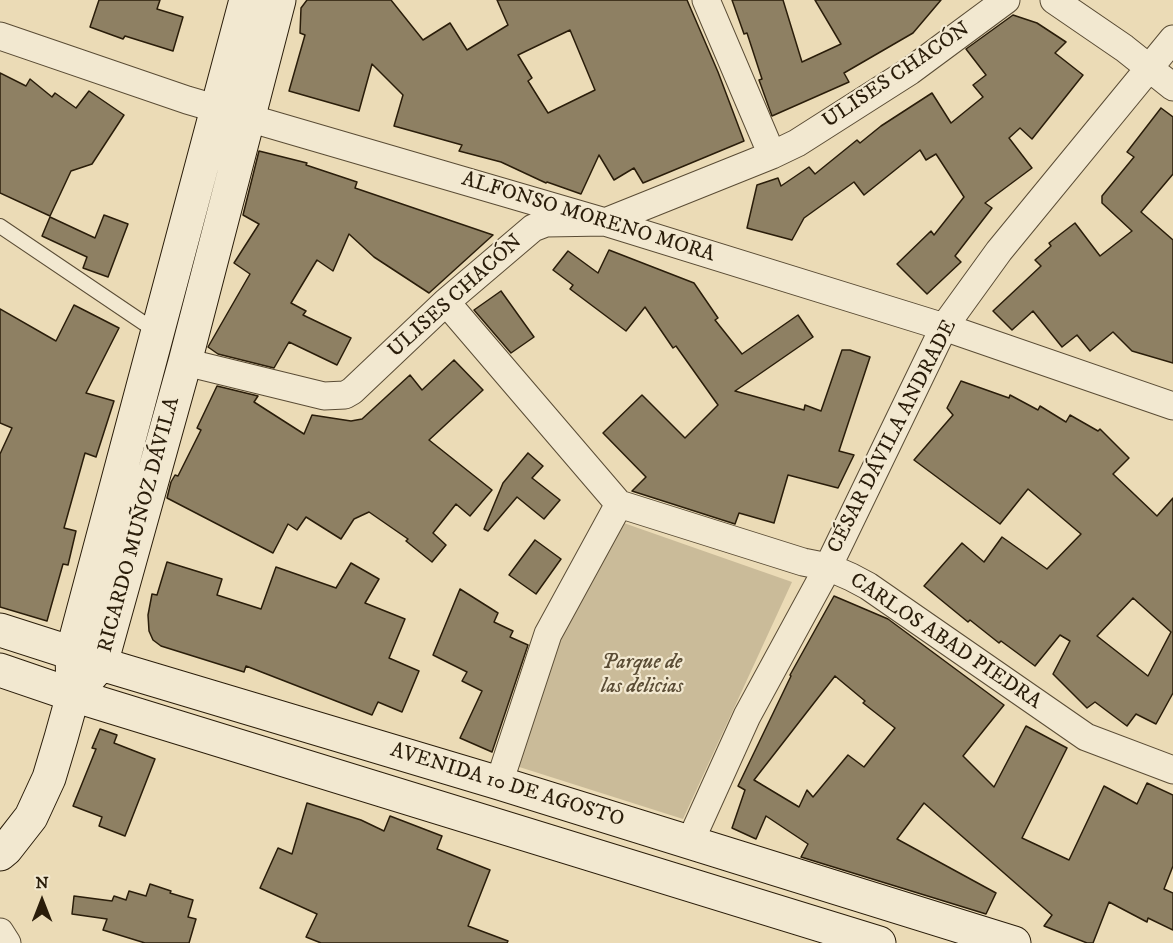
<!DOCTYPE html>
<html>
<head>
<meta charset="utf-8">
<style>
	body { margin:0 }
	#map { position:relative; width:1173px; height:943px; overflow:hidden; background:#ebdbb6; font-family:"IM FELL DW Pica",serif }
	canvas { display:block }
	.north { position:absolute; left:12px; top:871px; width:60px; height:60px; -webkit-text-stroke:4px #f2e8d0; paint-order:stroke; rotate:0deg; font-size:16px; font-weight:700; line-height:24px; text-align:center; color:#2a1d0a }
	.north::after { content:''; display:block; margin:auto; width:21px; height:27px; background:#2a1d0a; clip-path:polygon(50% 0,100% 100%,50% 72%,0 100%) }
</style>
</head>
<body>
<div id="map">
<canvas width="1173" height="943"></canvas>
<div class="north">N</div>
</div>
<script>
const g = document.querySelector('canvas').getContext('2d');
g.lineJoin = 'round';
function paint(path, color) { g.fillStyle = color; g.fill(path, 'evenodd'); }
const toPath = rows => new Path2D(rows.map(r => 'M' + r).join(''));
function trace(path, color, width, dash) { g.strokeStyle = color; g.lineWidth = width; g.lineCap = dash ? 'butt' : 'round'; g.setLineDash(dash || []); g.stroke(path); }
function write(font, color, halo, rows, align = 'center') {
  g.font = font + ' "IM FELL DW Pica",serif'; g.lineWidth = 4.5; g.setLineDash([]); g.textBaseline = 'middle'; g.strokeStyle = halo; g.fillStyle = color; for (const [text, x, y, turn = 0] of rows) {
    g.save(); g.translate(x, y); g.rotate((+turn || 0) * Math.PI / 180); g.textAlign = isNaN(turn) ? turn : align; if (halo) g.strokeText(text, 0, 0); g.fillText(text, 0, 0); g.restore();
  }
}
paint(toPath([
	[618,521,792,582,683,819,513,765,552,638]
]), '#cabb99');
const building = toPath([
	[99,0,160,0,157,9,183,17,173,51,125,36,123,39,90,27,99,0],
	[307,0,391,0,423,40,450,23,467,50,508,25,497,0,687,0,718,72,744,141,643,183,634,168,614,180,599,155,581,194,547,182,546,183,501,162,459,151,462,145,394,126,403,95,372,64,359,111,289,91,305,35,300,33,301,8,307,0],
	[570,30,595,90,548,113,528,81,532,78,518,55,570,30],
	[732,0,783,0,802,62,841,44,815,0,941,0,913,33,844,73,849,82,772,116,759,80,762,79,747,33,744,34,732,0],
	[1013,15,1037,23,1066,42,1055,53,1083,75,1032,139,1020,128,1009,138,1032,168,985,203,992,208,955,256,961,262,927,294,897,264,931,231,934,235,964,197,936,154,926,160,920,150,864,195,854,182,804,218,792,240,747,228,757,185,778,178,781,186,809,167,815,174,857,140,860,143,881,126,932,93,951,123,983,97,973,85,986,75,966,49,1013,15],
	[0,73,26,86,30,79,52,97,55,93,76,108,89,91,124,115,92,164,71,171,50,216,0,193,0,73],
	[1161,108,1173,117,1173,174,1141,212,1173,240,1173,363,1132,351,1113,332,1090,351,1077,335,1062,347,1033,311,1012,330,993,311,1041,266,1035,260,1051,246,1049,243,1075,223,1100,256,1132,231,1102,203,1102,196,1134,157,1127,152,1161,108],
	[259,151,307,163,306,165,357,182,355,188,493,235,429,293,374,257,349,234,333,271,317,260,291,303,306,311,303,315,351,338,337,365,289,342,274,368,218,354,208,347,250,274,234,263,259,224,243,215,259,151],
	[104,215,128,224,108,277,83,268,87,257,42,236,50,217,95,238,104,215],
	[609,250,694,283,718,318,715,320,742,354,798,315,813,337,735,391,804,410,805,405,821,411,842,350,850,350,870,357,839,451,854,455,838,488,788,475,774,523,739,513,735,524,632,491,646,477,603,433,642,395,685,438,718,405,676,346,673,348,645,307,626,331,570,289,573,285,553,270,568,251,598,273,609,250],
	[501,291,534,337,511,353,474,310,501,291],
	[74,305,119,328,86,393,114,401,96,457,85,453,64,528,76,531,68,565,63,564,47,621,0,607,0,454,12,428,0,423,0,309,56,341,74,305],
	[454,360,483,390,429,440,492,490,470,516,456,504,433,533,446,545,432,562,406,541,408,539,369,512,354,519,341,539,306,517,297,530,288,524,273,553,167,498,171,482,175,475,178,476,201,430,197,428,217,386,258,396,254,402,304,434,312,415,351,421,362,419,410,375,422,390,454,360],
	[961,381,1009,398,1010,395,1038,410,1040,406,1066,422,1070,415,1098,431,1100,429,1129,458,1113,474,1157,516,1173,498,1173,693,1156,724,1136,714,1127,726,1095,702,1087,708,1053,674,1070,641,1060,635,1035,666,1001,641,999,643,970,620,968,622,924,586,962,543,984,562,1002,537,1047,569,1081,534,1028,489,1000,524,914,460,953,415,947,408,961,381],
	[1133,598,1171,632,1148,676,1097,636,1133,598],
	[528,453,543,466,532,478,560,500,544,519,517,497,488,531,484,529,503,483,528,453],
	[535,540,561,559,536,594,509,575,535,540],
	[167,562,222,579,217,595,261,609,276,567,336,588,351,563,379,579,365,603,405,619,389,658,419,671,402,712,378,702,372,715,246,666,244,672,161,646,153,640,149,631,148,615,152,594,157,595,167,562],
	[460,589,498,613,494,622,513,631,510,637,528,645,492,752,460,738,482,691,462,681,467,672,433,655,460,589],
	[834,596,888,619,1004,705,963,756,994,787,1026,726,1067,748,1022,838,1069,860,1104,786,1137,804,1147,783,1173,795,1173,866,1164,889,1173,893,1173,930,1148,918,1147,922,1109,902,1093,943,1087,943,1044,926,1052,915,924,803,897,839,996,893,986,914,801,857,808,844,766,816,756,839,732,828,745,790,738,786,791,676,790,675,834,596],
	[835,676,865,701,863,703,895,728,864,767,848,755,813,797,807,790,799,807,754,780,835,676],
	[100,729,117,735,114,743,155,759,125,836,99,826,102,817,73,806,96,749,92,748,100,729],
	[307,803,361,820,384,831,390,816,442,836,437,849,490,870,468,926,508,941,507,943,321,943,306,937,317,914,260,888,278,848,292,854,307,803],
	[150,884,171,891,170,893,193,900,188,917,196,919,189,943,145,943,103,930,107,919,72,914,74,896,112,901,114,896,126,900,129,891,146,896,150,884]
]);
paint(building, '#8e8063');
trace(building, '#2a1d0a', 1.5);
const lane = toPath([
	[0,226,157,332]
]);
const street = toPath([
	[706,0,772,155],
	[1054,0,1124,48,1173,87],
	[0,36,187,100,605,222,944,327,1173,406],
	[446,302,619,504,803,562,828,567,851,577,868,586,1086,737,1173,770],
	[185,362,324,396,345,395,352,391,446,302,533,228,546,223,605,222,772,155,797,143,910,71,1006,0],
	[499,783,548,634,619,504],
	[690,842,747,716,828,567,944,327,999,251,1173,39],
	[0,932,7,943]
]);
const secondary = toPath([
	[0,630,72,653,101,664,499,783,1014,943],
	[0,670,73,695,879,943],
	[87,680,101,664,185,362,279,0],
	[0,854,6,849,31,817,49,778,61,738,73,695,72,653,246,0]
]);
trace(lane, '#5a4c35', 16);
trace(street, '#5a4c35', 29);
trace(secondary, '#2a1d0a', 35);
trace(lane, '#f2e8d0', 14);
trace(street, '#f2e8d0', 27);
trace(secondary, '#f2e8d0', 33);
write('21px', '#2a1d0a', '#f2e8d0', [
	["ULISES CHACÓN",897,76,-34],
	["ALFONSO MORENO MORA",588,218,17],
	["ULISES CHACÓN",456,297,-42],
	["CÉSAR DÁVILA ANDRADE",893,437,-63],
	["RICARDO MUÑOZ DÁVILA",140,525,-75],
	["CARLOS ABAD PIEDRA",945,642,34],
	["AVENIDA 10 DE AGOSTO",507,786,17]
]);
write('italic 21px', '#5a4c35', '#f2e8d0', [
	["Parque de",642,664],
	["las delicias",642,688]
]);
</script>
</body>
</html>
